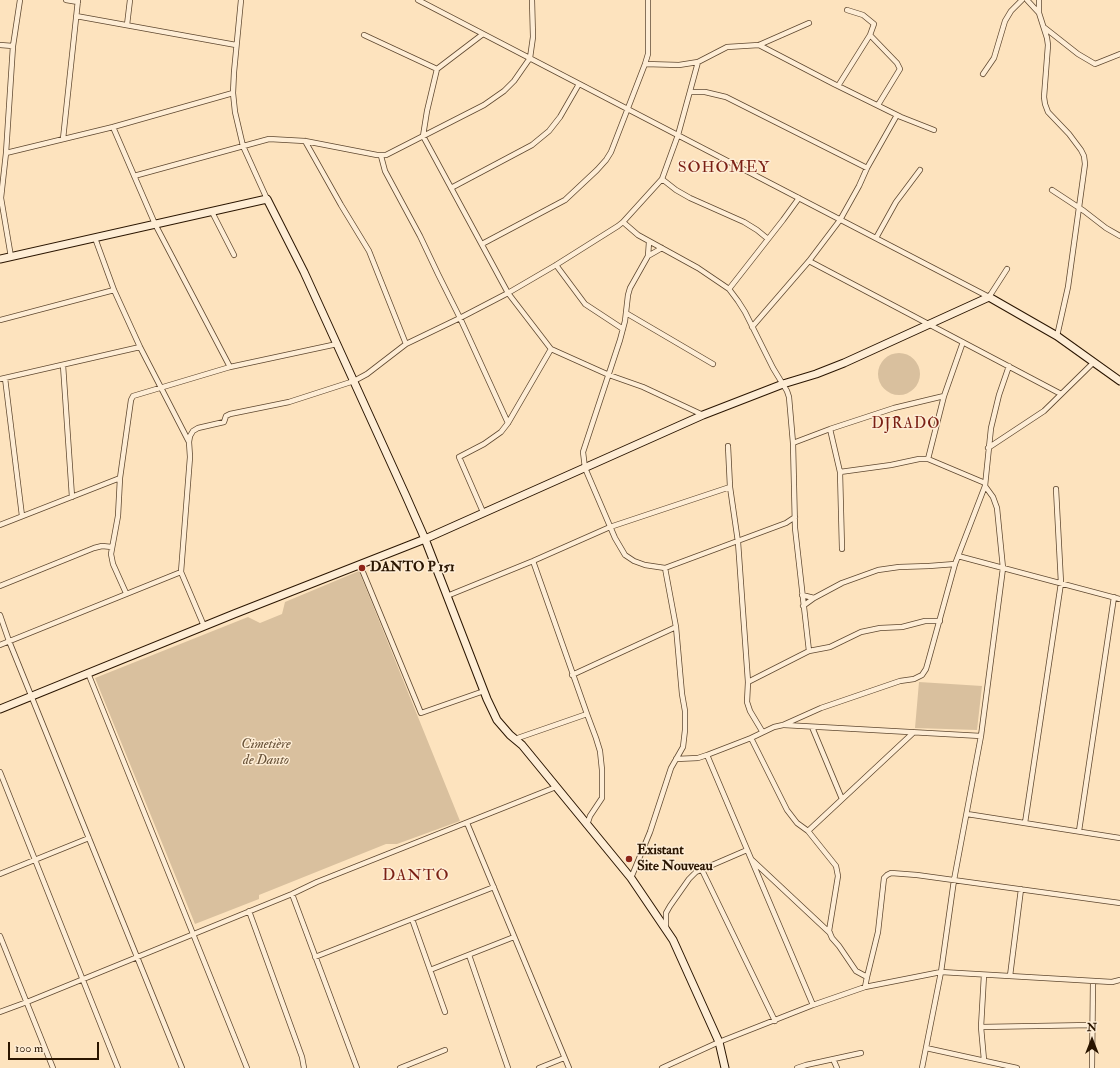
<!DOCTYPE html>
<html>
<head>
<meta charset="utf-8">
<style>
	body { margin:0 }
	#map { position:relative; width:1120px; height:1068px; overflow:hidden; background:#fde3be; font-family:"IM FELL Double Pica",serif }
	canvas { display:block }
	.north { position:absolute; left:1072px; top:1020px; width:40px; height:40px; -webkit-text-stroke:3px #feedd5; paint-order:stroke; rotate:0deg; font-size:11px; font-weight:700; line-height:16px; text-align:center; color:#2a1500 }
	.north::after { content:''; display:block; margin:auto; width:14px; height:18px; background:#2a1500; clip-path:polygon(50% 0,100% 100%,50% 72%,0 100%) }
	.scale { position:absolute; left:8px; top:1042px; width:91px; height:18px; box-sizing:border-box; border:2px solid #2a1500; border-top:0; padding-left:5px; font-size:12px; line-height:14px; white-space:nowrap; color:#2a1500; -webkit-text-stroke:3px #feedd5; paint-order:stroke }
</style>
</head>
<body>
<div id="map">
<canvas width="1120" height="1068"></canvas>
<div class="north">N</div>
<div class="scale">100 m</div>
</div>
<script>
const g = document.querySelector('canvas').getContext('2d');
g.lineJoin = 'round';
function paint(path, color) { g.fillStyle = color; g.fill(path, 'evenodd'); }
const toPath = rows => new Path2D(rows.map(r => 'M' + r).join(''));
function trace(path, color, width, dash) { g.strokeStyle = color; g.lineWidth = width; g.lineCap = dash ? 'butt' : 'round'; g.setLineDash(dash || []); g.stroke(path); }
function write(font, color, halo, rows, align = 'center') {
  g.font = font + ' "IM FELL Double Pica",serif'; g.lineWidth = 3; g.setLineDash([]); g.textBaseline = 'middle'; g.strokeStyle = halo; g.fillStyle = color; for (const [text, x, y, turn = 0] of rows) {
    g.save(); g.translate(x, y); g.rotate((+turn || 0) * Math.PI / 180); g.textAlign = isNaN(turn) ? turn : align; if (halo) g.strokeText(text, 0, 0); g.fillText(text, 0, 0); g.restore();
  }
}
paint(toPath([
	'878 374a21 21 0 1 1 42 0a21 21 0 1 1-42 0Z',
	[359,571,460,821,397,844,386,844,259,895,259,899,195,924,95,678,248,617,260,623,282,614,285,602],
	[919,682,982,686,977,730,915,728]
]), '#d9c09e');
const street = toPath([
	[66,0,78,2],
	[241,0,234,72,233,93,235,112,243,146,267,199],
	[418,0,989,297,1007,269],
	[1027,0,1039,13,1047,38,1048,45,1044,97,1045,104,1048,112,1069,134,1081,150,1084,156,1085,164,1068,287,1057,336],
	[847,10,863,15,874,24,870,35,897,63,900,69,878,105],
	[1039,13,1039,0],
	[76,16,236,45],
	[127,25,130,0],
	[1045,28,1078,54,1095,64,1120,54],
	[483,34,437,69,427,111,423,136,508,293,551,349,609,375,643,387,703,415],
	[364,35,437,69],
	[0,45,13,46],
	[759,45,834,84,901,117,934,130],
	[645,64,679,65,698,62,727,47,759,45,809,23],
	[983,74,994,58,1005,21,1011,11,1022,0],
	[838,86,870,35],
	[690,92,705,92,726,97,867,168],
	[113,127,155,224,230,367],
	[63,139,78,0],
	[305,141,341,205,369,251,406,344],
	[6,153,113,127,233,93],
	[381,156,385,171,420,236,438,274,460,318,508,423],
	[134,176,269,139,305,141,377,155,386,155,484,105,504,91,514,81,530,58,533,37,532,0],
	[662,179,676,190,690,198,744,222,757,230,768,239],
	[451,188,532,145,549,131,560,117,579,84],
	[1052,190,1084,211,1106,228,1120,236],
	[212,212,234,255],
	[623,222,638,235,698,268,729,289,738,301,745,312,773,368,787,391,789,397,793,443,795,528,809,651],
	[95,238,114,290,140,347,189,442,190,457,181,572,204,626],
	[876,238,896,202,920,170],
	[649,242,648,256,630,288,628,295,625,321,620,340,583,452,585,468,615,538,625,555,634,561,645,565,665,568,786,523,795,517],
	[482,244,565,200,597,170,606,160,611,152,645,64,648,54,648,0],
	[648,256,662,248],
	[11,257,1,198,6,153,13,46,20,0],
	[809,261,1061,394],
	[556,265,585,304,623,329],
	[729,289,783,220,799,198],
	[626,313,713,364],
	[0,320,114,290],
	[752,327,809,261,840,220,859,186,867,168,897,115],
	[63,365,72,497],
	[5,378,22,516],
	[0,379,140,347],
	[830,429,840,472,842,549],
	[189,442,190,436,193,431,198,428,224,422,226,416,230,414,289,402,354,381,367,374,406,344,460,318,508,293,556,265,618,226,623,222,662,179,678,135,698,62],
	[793,443,830,429,894,408,944,396],
	[728,446,730,487,738,542,748,682,747,702,750,711,762,731],
	[988,448,1044,411,1094,362],
	[928,459,944,396,963,342],
	[840,472,891,465,919,459,928,459,985,483],
	[483,512,459,457,484,444,501,432,508,423,551,349],
	[0,525,120,478],
	[958,556,1120,599],
	[360,565,421,713,484,691],
	[0,586,94,548,102,546,112,547],
	[126,593,113,564,111,554,118,516,120,478,131,400,133,396,230,367,337,344],
	[802,595,814,598],
	[447,596,533,561,610,527,730,487],
	[803,606,814,598,842,583,878,570,899,567,929,566,955,564],
	[0,615,9,641,182,1068],
	[0,645,181,572],
	[88,673,247,1068],
	[572,675,676,627],
	[748,682,809,651,830,647,861,632,880,628,902,627,925,621,940,621],
	[587,714,596,738,600,751,602,770,602,798,590,816,587,825],
	[784,725,981,736],
	[812,727,842,799],
	[751,738,787,810,797,823,808,831,836,866,838,876,829,931,832,938,839,946,856,971,867,977,865,987],
	[515,739,587,714,533,561],
	[707,755,813,1005],
	[676,759,698,758,707,755,751,738,774,727,783,725,821,708,900,681,914,679,922,675,926,669,928,662,955,564,985,486,991,428,999,395,1009,366],
	[0,772,118,1068],
	[967,814,1120,838],
	[467,823,569,1068],
	[1025,823,1061,583,1056,489],
	[808,831,913,733],
	[1079,831,1114,597],
	[752,860,830,933],
	[702,870,775,1021],
	[0,874,89,838],
	[631,878,650,832,671,768,683,747,685,730,685,711,682,694,676,627,665,568],
	[292,894,357,1068],
	[249,911,302,1057,304,1068],
	[412,919,445,1012],
	[666,928,666,913,670,906,689,879,696,872,747,850],
	[0,936,53,1068],
	[469,955,508,1068],
	[315,957,494,887],
	[430,970,514,937],
	[984,975,981,1027,984,1060],
	[1010,976,1021,889],
	[867,977,878,932,884,878,887,875,891,873,917,875,1120,903],
	[0,1012,27,1002,292,894,317,882,556,787],
	[981,1027,1092,1025],
	[926,1048,1017,1068],
	[833,1059,837,1068],
	[400,1068,445,1050],
	[539,1068,564,1058],
	[662,1068,719,1042,813,1005,865,987,941,972,1112,982,1120,980],
	[797,1068,806,1065,861,1053],
	[922,1068,941,972,954,880,981,736,1003,568,997,508,993,497,985,486],
	[1092,1068,1093,981]
]);
const secondary = toPath([
	[0,259,267,199,304,272,406,496,425,539,487,699,497,720,510,735,522,745,631,878,673,940,719,1042,725,1068],
	[0,709,234,614,425,539,703,415,783,384,816,374,844,363,989,297,1057,336,1120,381]
]);
trace(street, '#5f4830', 6);
trace(secondary, '#2a1500', 9);
trace(street, '#feedd5', 4.5);
trace(secondary, '#feedd5', 7);
for (const [x, y, r, color] of [
	[362,568,4,"#8f2418"],
	[629,859,4,"#8f2418"]
]) { const dot = new Path2D(); dot.arc(x, y, r, 0, 2 * Math.PI); g.fillStyle = color; g.fill(dot); trace(dot, '#feedd5', 1.5); }
write('bold 14px', '#2a1500', '#feedd5', [
	["DANTO P 151",370,568],
	["Existant",637,851],
	["Site Nouveau",637,867]
], 'left');
write('italic 14px', '#675137', '#feedd5', [
	["Cimetière",266,745],
	["de Danto",266,761]
]);
g.letterSpacing = '1px';
write('15px', '#7a1f14', '#feedd5', [
	["DJRADO",906,425]
]);
g.letterSpacing = '0px';
g.letterSpacing = '1px';
write('16px', '#7a1f14', '#feedd5', [
	["SOHOMEY",724,169],
	["DANTO",416,877]
]);
g.letterSpacing = '0px';
</script>
</body>
</html>
